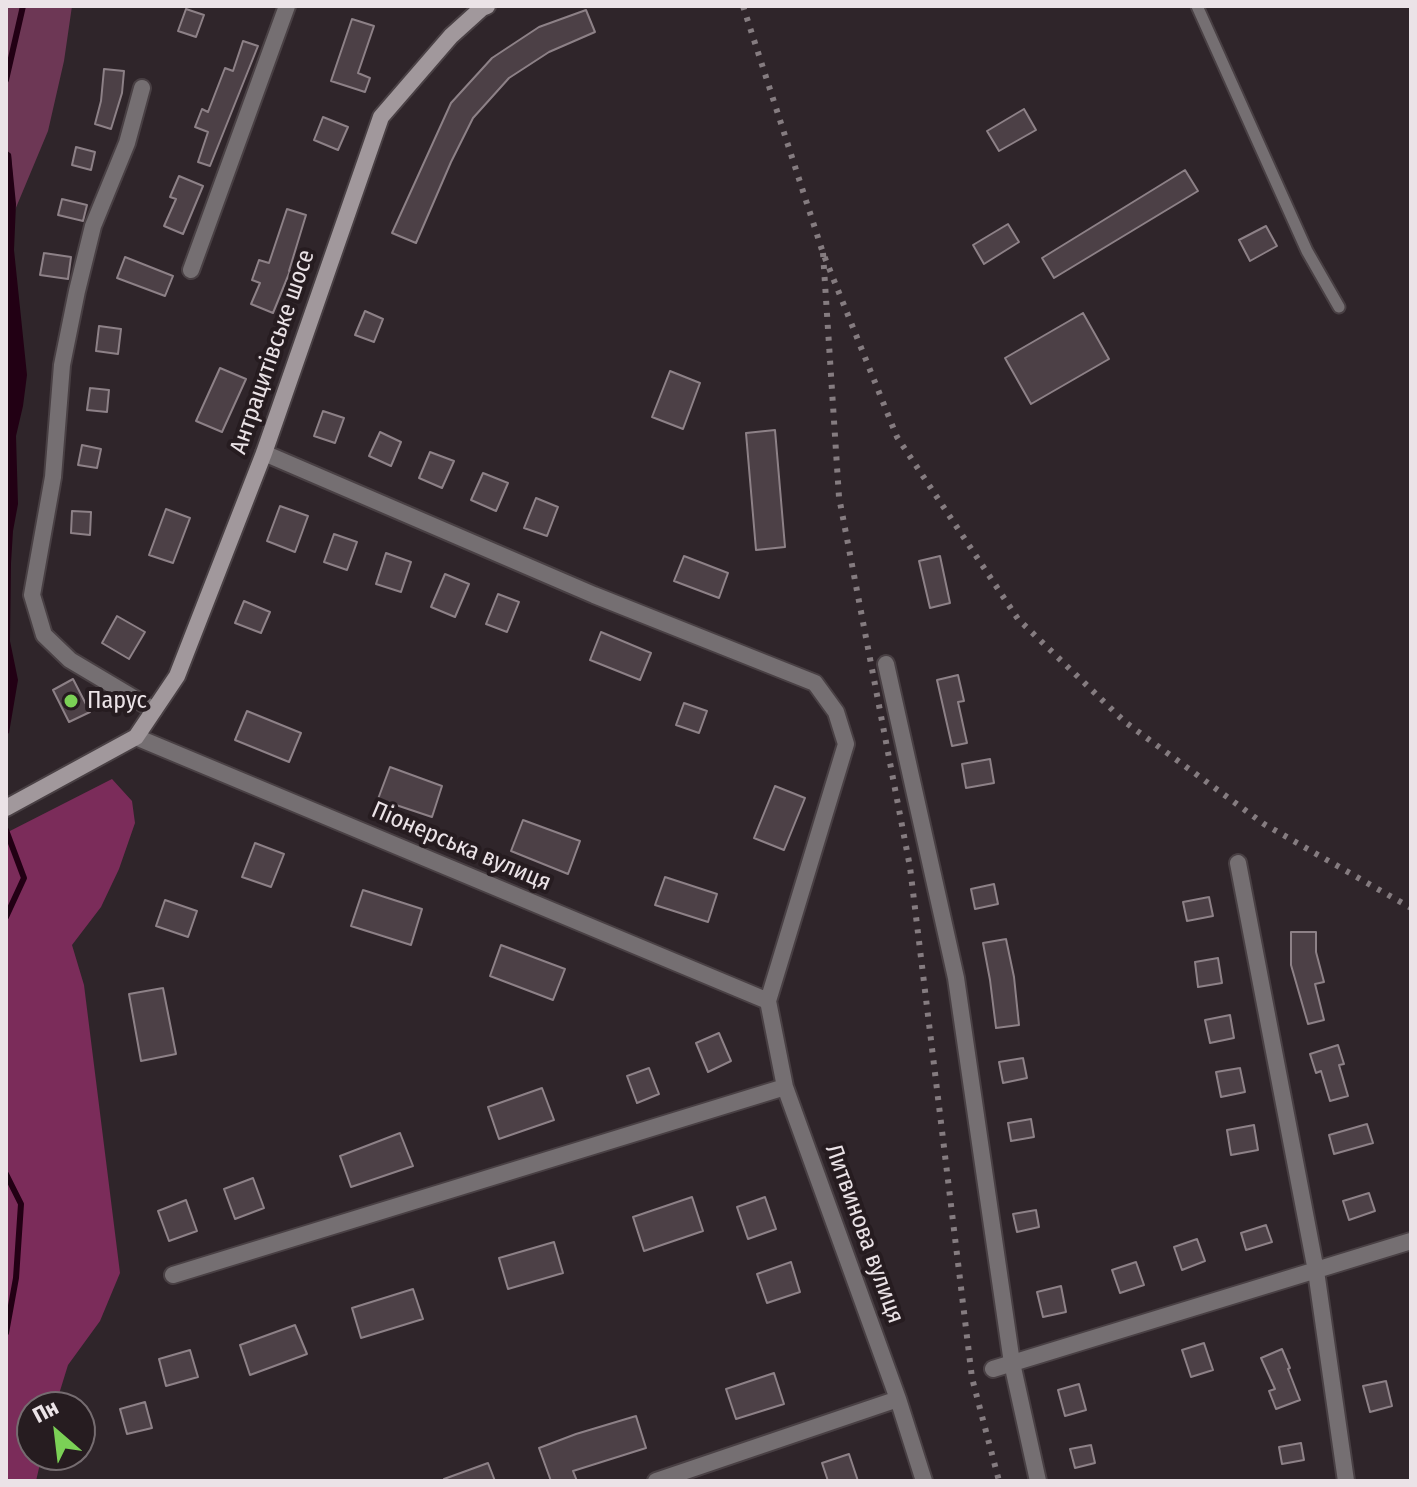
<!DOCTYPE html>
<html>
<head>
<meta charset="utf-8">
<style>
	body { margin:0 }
	#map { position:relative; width:1417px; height:1487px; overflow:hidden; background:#2f252a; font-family:"Fira Sans Condensed",sans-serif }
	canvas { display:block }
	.frame { position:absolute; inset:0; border:8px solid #ebe3e7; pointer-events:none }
	.north { position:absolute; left:16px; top:1391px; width:80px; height:80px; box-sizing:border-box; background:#261c20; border:2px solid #756c70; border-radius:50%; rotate:332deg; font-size:22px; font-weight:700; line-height:32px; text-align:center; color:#ebe3e7 }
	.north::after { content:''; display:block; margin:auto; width:28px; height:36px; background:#7bd156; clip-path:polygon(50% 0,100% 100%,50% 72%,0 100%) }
</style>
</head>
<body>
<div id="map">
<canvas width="1417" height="1487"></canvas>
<div class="frame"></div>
<div class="north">Пн</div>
</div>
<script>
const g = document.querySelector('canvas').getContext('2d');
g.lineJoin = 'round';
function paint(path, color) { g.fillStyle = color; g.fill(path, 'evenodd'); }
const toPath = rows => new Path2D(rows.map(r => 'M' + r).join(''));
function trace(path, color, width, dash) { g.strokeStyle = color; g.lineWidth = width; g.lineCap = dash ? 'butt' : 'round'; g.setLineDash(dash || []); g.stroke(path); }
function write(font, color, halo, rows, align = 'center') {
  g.font = font + ' "Fira Sans Condensed",sans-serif'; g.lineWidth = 8; g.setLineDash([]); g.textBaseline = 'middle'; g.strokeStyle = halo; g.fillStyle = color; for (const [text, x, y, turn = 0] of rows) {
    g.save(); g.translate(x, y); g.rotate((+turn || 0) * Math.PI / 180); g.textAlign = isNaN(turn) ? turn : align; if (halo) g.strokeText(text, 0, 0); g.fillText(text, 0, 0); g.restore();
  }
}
paint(toPath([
	[6,6,72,6,64,61,48,131,15,210,11,154,6,150]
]), '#6d3755');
paint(toPath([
	[112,779,132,801,135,823,119,869,101,907,72,945,84,985,120,1273,100,1321,68,1365,55,1407,32,1407,32,1455,42,1455,36,1481,6,1481,6,833]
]), '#7b2c5a');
paint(toPath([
	[6,150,11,154,16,204,14,250,27,375,23,406,16,436,18,504,13,531,11,563,10,641,18,680,9,733,6,735]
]), '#220014');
trace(toPath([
	[6,80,23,6],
	[6,830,24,878,6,917],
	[6,1174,21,1204,16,1278,6,1333]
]), '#220014', 6);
const building = toPath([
	[186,9,204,15,196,37,178,31,186,9],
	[586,10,595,32,549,52,509,78,473,118,451,162,416,243,392,233,451,103,492,58,539,27,586,10],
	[352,19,374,26,358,73,370,78,365,92,331,81,352,19],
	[243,41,258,46,210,166,198,162,208,132,195,127,202,109,208,112,225,68,233,71,243,41],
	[104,69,124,71,122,93,111,129,95,124,101,101,104,69],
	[1024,109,1036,130,999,151,987,131,1024,109],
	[323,117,348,127,338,150,314,140,323,117],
	[76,147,95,152,91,170,72,165,76,147],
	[1185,170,1198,191,1054,278,1042,258,1185,170],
	[179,176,203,186,183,234,164,226,176,199,170,197,179,176],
	[62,199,87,205,83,221,58,215,62,199],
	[287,209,306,215,289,271,290,271,273,313,251,304,260,283,252,280,259,260,269,263,287,209],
	[1008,224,1019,242,984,264,973,245,1008,224],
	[1266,226,1277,246,1250,261,1239,240,1266,226],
	[44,253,71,257,68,279,40,275,44,253],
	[125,257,173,276,165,296,117,278,125,257],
	[365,311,383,319,374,342,355,335,365,311],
	[1083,313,1109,359,1031,404,1005,358,1083,313],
	[99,326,121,329,118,354,96,351,99,326],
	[220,368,246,379,222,432,196,421,220,368],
	[670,371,700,383,683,429,652,417,670,371],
	[90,388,109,390,107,412,87,410,90,388],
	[323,411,344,418,335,443,314,436,323,411],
	[775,430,785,547,756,550,746,433,775,430],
	[380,432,401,442,391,466,369,456,380,432],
	[82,445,101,449,97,468,78,465,82,445],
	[430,452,454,461,442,488,419,478,430,452],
	[483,473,508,483,496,511,471,500,483,473],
	[536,498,558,507,547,536,524,528,536,498],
	[280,506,308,516,295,552,267,541,280,506],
	[166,509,190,518,173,563,149,555,166,509],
	[72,511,91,512,90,535,71,533,72,511],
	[334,534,357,542,347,570,324,562,334,534],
	[386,553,411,562,401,592,376,584,386,553],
	[684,556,728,573,719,598,674,581,684,556],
	[940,556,950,603,930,608,919,561,940,556],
	[445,574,469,584,455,617,431,607,445,574],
	[498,594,519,602,507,632,486,624,498,594],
	[244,601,270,612,261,633,235,623,244,601],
	[117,616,145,632,129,659,102,643,117,616],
	[601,632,651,653,640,680,590,660,601,632],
	[958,675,964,701,958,702,967,743,952,746,937,680,958,675],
	[73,679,90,712,69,722,53,690,73,679],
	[684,703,707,711,699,733,676,725,684,703],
	[247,711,301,733,289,762,235,740,247,711],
	[990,759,994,783,966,788,962,764,990,759],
	[390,767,442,786,432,817,378,799,390,767],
	[775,786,805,798,784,850,754,838,775,786],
	[523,820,580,841,568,874,511,851,523,820],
	[255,843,284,854,271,887,242,877,255,843],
	[665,877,717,894,708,922,655,905,665,877],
	[994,884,998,904,975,909,971,889,994,884],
	[363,890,422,909,411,945,351,926,363,890],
	[1209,897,1213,916,1187,921,1183,902,1209,897],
	[165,900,197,911,188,937,156,926,165,900],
	[1291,932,1316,932,1316,952,1324,982,1315,984,1324,1020,1308,1024,1291,965,1291,932],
	[1006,939,1014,977,1019,1025,996,1028,990,980,983,943,1006,939],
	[501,945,565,969,553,1000,490,976,501,945],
	[1218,958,1222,983,1198,987,1195,962,1218,958],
	[163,988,176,1054,141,1061,129,994,163,988],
	[1230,1015,1234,1038,1210,1043,1205,1020,1230,1015],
	[719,1033,731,1061,708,1072,696,1043,719,1033],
	[1338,1045,1344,1064,1339,1065,1348,1096,1330,1101,1321,1071,1316,1073,1310,1054,1338,1045],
	[1023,1058,1027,1078,1003,1083,999,1062,1023,1058],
	[649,1068,659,1094,637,1103,627,1076,649,1068],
	[1240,1068,1245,1092,1221,1097,1216,1072,1240,1068],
	[542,1088,554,1120,499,1139,488,1107,542,1088],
	[1031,1119,1034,1137,1011,1141,1008,1123,1031,1119],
	[1367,1124,1373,1143,1334,1154,1329,1135,1367,1124],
	[1254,1125,1258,1150,1231,1155,1227,1130,1254,1125],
	[400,1133,413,1166,351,1187,340,1156,400,1133],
	[253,1178,264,1208,235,1219,224,1189,253,1178],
	[1369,1193,1375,1211,1349,1220,1343,1201,1369,1193],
	[692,1197,703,1231,644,1251,633,1217,692,1197],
	[765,1197,776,1229,748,1239,737,1207,765,1197],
	[186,1200,197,1231,169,1241,158,1211,186,1200],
	[1036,1210,1039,1227,1017,1232,1013,1214,1036,1210],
	[1266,1225,1272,1242,1246,1250,1241,1233,1266,1225],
	[1197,1239,1205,1261,1182,1270,1174,1247,1197,1239],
	[554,1242,563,1273,508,1289,499,1258,554,1242],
	[791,1262,800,1292,767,1303,757,1274,791,1262],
	[1136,1262,1144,1285,1120,1293,1112,1270,1136,1262],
	[1061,1286,1066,1312,1043,1317,1037,1292,1061,1286],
	[413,1289,423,1319,361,1338,352,1308,413,1289],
	[295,1325,307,1354,250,1375,240,1345,295,1325],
	[1204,1343,1213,1370,1191,1377,1182,1350,1204,1343],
	[1282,1349,1290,1368,1288,1369,1300,1400,1276,1409,1269,1391,1275,1389,1261,1358,1282,1349],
	[190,1350,198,1377,166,1386,159,1359,190,1350],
	[774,1373,784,1404,736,1419,726,1389,774,1373],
	[1386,1381,1392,1406,1370,1412,1363,1386,1386,1381],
	[1079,1384,1086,1410,1065,1416,1058,1390,1079,1384],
	[145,1402,152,1428,127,1434,120,1409,145,1402],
	[636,1416,646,1448,573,1471,577,1481,551,1481,539,1448,576,1434,636,1416],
	[1301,1443,1304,1460,1282,1464,1279,1447,1301,1443],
	[1091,1445,1095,1463,1075,1468,1070,1449,1091,1445],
	[849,1454,858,1481,828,1481,822,1463,849,1454],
	[488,1463,495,1481,444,1481,444,1479,488,1463]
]);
paint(building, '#4c4046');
trace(building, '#8d8187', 2);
const service = toPath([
	[1197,6,1307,251,1339,307]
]);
const minor = toPath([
	[142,88,127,143,93,226,77,291,62,365,53,477,32,595,44,635,70,660,154,710],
	[191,270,287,6],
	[264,453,594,595,815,683,836,712,846,744,768,1001,785,1087,898,1399,924,1481],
	[886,664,956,978,1012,1363,1038,1481],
	[136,737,768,1001],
	[1238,863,1316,1271,1346,1481],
	[173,1275,785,1087],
	[993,1369,1411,1241],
	[656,1481,898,1399]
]);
const secondary = toPath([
	[6,808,136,737,177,676,264,453,381,117,451,36,482,8,487,6]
]);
trace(service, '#494044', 15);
trace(minor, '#494044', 20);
trace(secondary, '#494044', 20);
trace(service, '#756f72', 11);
trace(minor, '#756f72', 16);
trace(secondary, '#a1989c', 16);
trace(toPath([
	[743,6,823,253,897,437,1018,619,1125,722,1264,824,1411,908],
	[823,253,839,497,910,867,972,1378,999,1481]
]), '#857c80', 6, [4, 8]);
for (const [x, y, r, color] of [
	[71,701,8,"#7bd156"]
]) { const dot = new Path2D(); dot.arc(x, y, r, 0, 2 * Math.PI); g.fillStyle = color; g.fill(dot); trace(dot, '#261c20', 3); }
write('24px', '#ebe3e7', '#261c20', [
	["Антрацитівське шосе",273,352,-71],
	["Піонерська вулиця",461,847,23],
	["Литвинова вулиця",864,1234,70]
]);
write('24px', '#ebe3e7', '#261c20', [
	["Парус",87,701]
], 'left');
</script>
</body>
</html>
